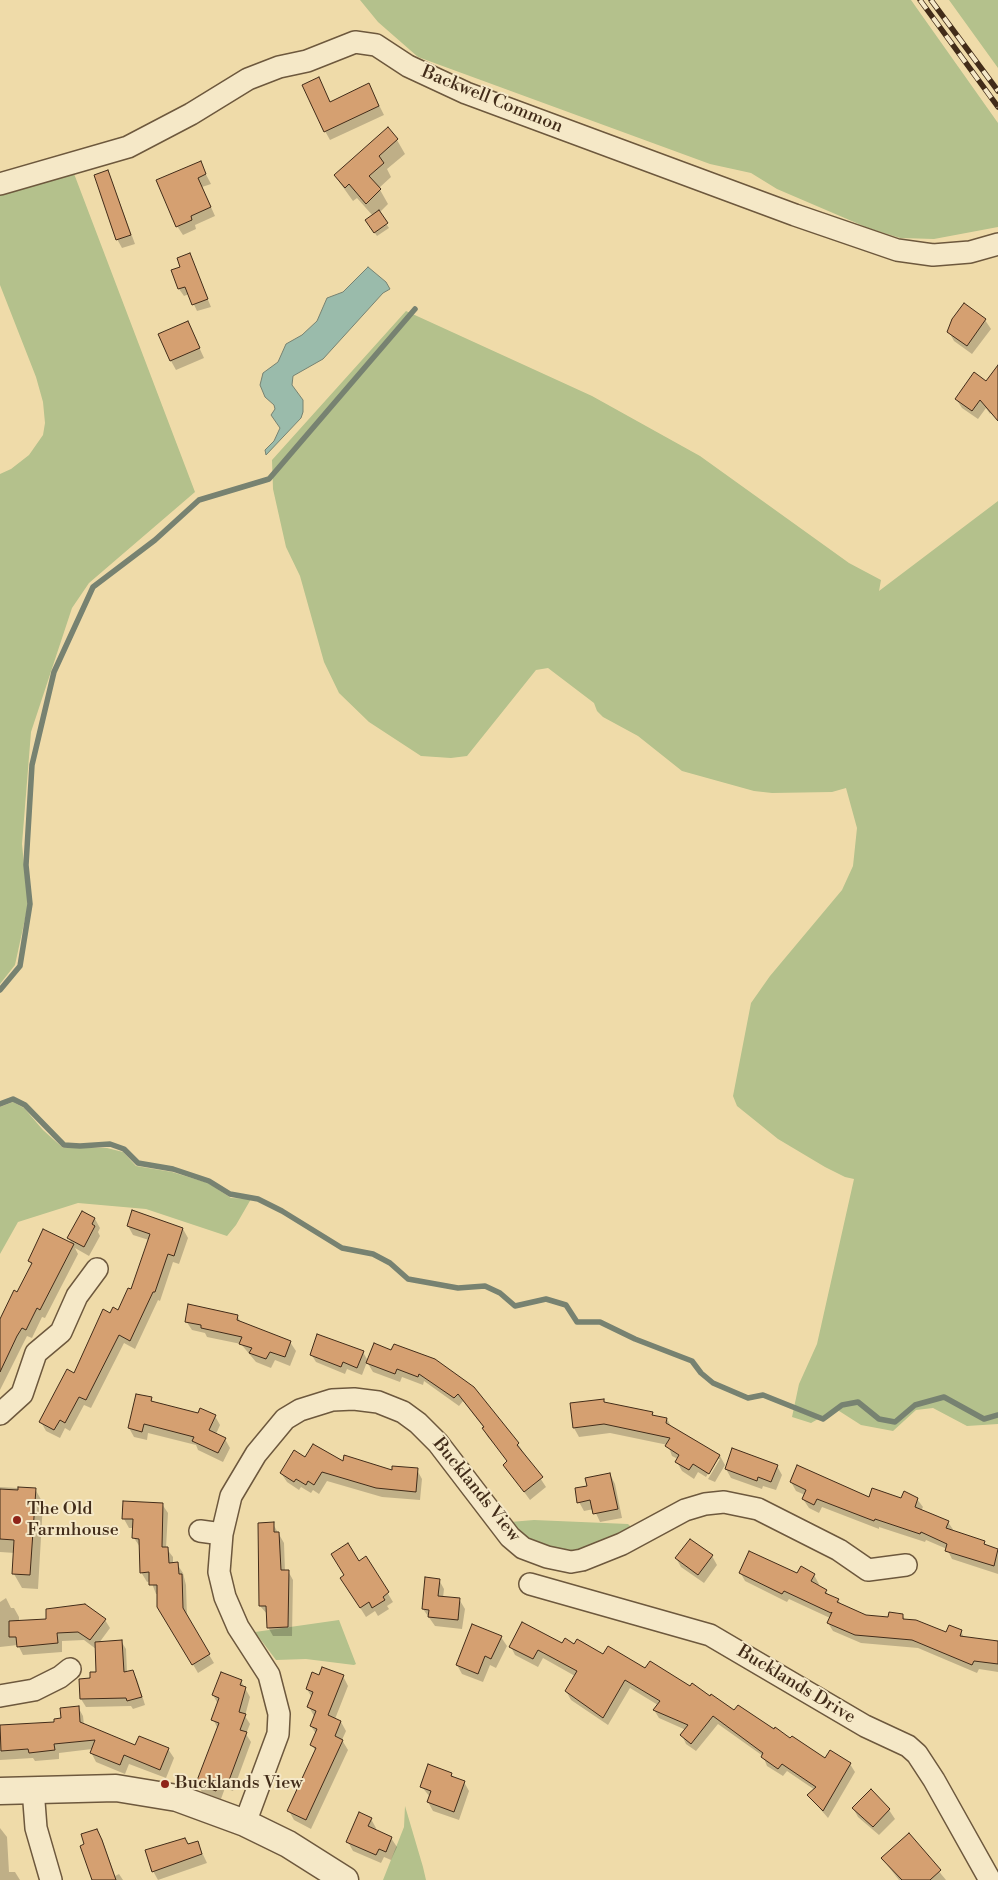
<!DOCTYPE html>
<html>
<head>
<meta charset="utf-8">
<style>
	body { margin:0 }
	canvas { display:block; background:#efdba9 }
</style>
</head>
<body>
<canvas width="998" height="1880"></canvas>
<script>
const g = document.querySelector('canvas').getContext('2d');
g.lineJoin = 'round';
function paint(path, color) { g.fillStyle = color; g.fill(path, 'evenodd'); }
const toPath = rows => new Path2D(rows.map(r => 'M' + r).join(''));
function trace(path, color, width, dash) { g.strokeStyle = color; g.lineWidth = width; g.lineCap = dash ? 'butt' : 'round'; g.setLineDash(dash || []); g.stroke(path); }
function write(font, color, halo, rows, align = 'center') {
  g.font = font + ' "Libre Bodoni",serif'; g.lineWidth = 4; g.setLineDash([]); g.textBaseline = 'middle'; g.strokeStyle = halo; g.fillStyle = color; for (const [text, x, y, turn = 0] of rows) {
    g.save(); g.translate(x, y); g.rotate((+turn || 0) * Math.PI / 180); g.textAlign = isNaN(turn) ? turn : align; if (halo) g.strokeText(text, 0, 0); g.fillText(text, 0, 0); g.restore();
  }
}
paint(toPath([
	[360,0,911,0,998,123,998,227,934,239,900,238,868,228,777,189,751,173,710,164,418,57,378,22],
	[949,0,998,0,998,68],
	[73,171,195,492,89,583,72,608,31,732,22,844,28,905,15,965,0,984,0,474,11,469,29,455,43,435,45,423,43,402,36,377,0,285,0,190],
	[406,311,592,396,700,456,849,563,881,580,879,591,998,501,998,1424,967,1426,933,1408,916,1410,893,1431,861,1425,836,1409,811,1423,792,1417,799,1384,817,1344,854,1179,845,1177,825,1167,778,1139,737,1106,733,1096,751,1003,770,976,842,890,853,866,857,828,846,788,832,792,772,793,754,791,682,771,638,736,603,717,597,711,594,703,548,668,536,670,467,756,451,758,421,756,369,722,339,693,324,662,300,576,286,547,273,489,272,460],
	[13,1102,24,1108,43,1130,63,1148,107,1148,123,1152,136,1166,172,1172,208,1183,231,1198,251,1199,236,1225,227,1236,146,1209,78,1203,18,1222,0,1254,0,1107],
	[534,1520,628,1524,632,1528,583,1551,571,1551,529,1541,521,1535,510,1522],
	[339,1620,356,1664,354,1665,306,1659,276,1660,255,1632],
	[405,1806,423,1867,426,1880,383,1880,404,1827]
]), '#b4c18c');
const water = toPath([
	[368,267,386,282,390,289,383,293,323,359,293,376,292,385,303,400,303,412,301,418,266,455,265,450,274,441,280,428,271,415,275,409,274,405,265,397,260,385,263,373,278,362,286,344,302,335,317,321,327,298,343,292,368,267]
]);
paint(water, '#9abbab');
trace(water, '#778271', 1);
paint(toPath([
	[369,85,384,115,330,140,325,131,323,88,331,103],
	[397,140,405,154,387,169,391,177,379,188,388,204,379,213,389,228,377,236,369,225,373,216,357,198,353,201,335,176],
	[200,163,211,184,202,187,215,216,195,225,196,229,183,235,177,226],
	[108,171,135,244,122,248,117,239],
	[189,254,211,307,197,311,189,294,184,296,179,289,182,267],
	[964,304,985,320,991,329,972,354,954,341,949,332],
	[188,323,204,358,176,370,171,361],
	[998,368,998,404,990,414,986,408,978,419,962,408,956,399,986,383],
	[82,1213,95,1219,100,1228,98,1232,100,1236,89,1256,75,1248,78,1254,45,1318,42,1317,32,1338,27,1336,0,1390,0,1322,32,1265,29,1261,72,1245,69,1238],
	[128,1226,183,1229,188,1238,179,1264,173,1262,160,1301,158,1300,135,1349,124,1343,91,1408,84,1405,70,1431,65,1428,60,1438,46,1431,41,1422,75,1374,111,1314,119,1311,132,1291,149,1240,133,1235],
	[237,1316,242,1324,290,1342,296,1351,290,1366,275,1360,271,1368,256,1362,241,1344,207,1337,205,1333,192,1330,186,1321],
	[392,1351,435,1360,518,1444,546,1487,530,1500,504,1465,512,1465,487,1436,484,1428,463,1401,459,1406,424,1381,423,1385,402,1377,400,1382,373,1372,367,1362,362,1375,347,1369,345,1374,316,1362,311,1354,363,1352,368,1361],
	[151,1399,154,1403,198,1415,215,1416,220,1425,216,1434,225,1439,230,1448,223,1462,198,1450,196,1445,148,1433,147,1440,134,1437,129,1428],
	[605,1403,652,1413,655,1417,667,1419,672,1428,720,1456,725,1465,715,1482,708,1479,720,1459,717,1459,706,1477,698,1472,694,1479,682,1471,677,1462,678,1459,672,1456,668,1445,610,1433,579,1437,574,1428],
	[343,1463,393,1471,417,1470,422,1479,420,1500,382,1497,327,1481,319,1494,313,1490,311,1493,301,1487,299,1490,287,1482,281,1473],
	[777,1466,782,1475,776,1490,763,1486,762,1489,731,1478,726,1469],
	[610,1474,615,1484,622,1518,600,1522,594,1509,584,1511,579,1502,588,1487],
	[791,1482,870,1498,917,1499,923,1507,921,1511,948,1522,954,1531,984,1542,986,1547,998,1550,998,1574,952,1559,947,1549,926,1540,925,1542,879,1527,879,1529,822,1507,819,1513,809,1508,803,1499,805,1495,796,1491],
	[0,1487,35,1489,43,1503,38,1589,22,1588,14,1574,15,1553,0,1552],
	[162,1504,168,1513,166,1548,173,1557,173,1564,177,1564,183,1573,186,1585,187,1618,214,1663,198,1673,159,1606,158,1594,156,1594,151,1581,147,1582,141,1572,140,1547,134,1538,134,1528,129,1528,124,1519],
	[273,1524,284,1543,285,1571,288,1571,293,1580,292,1636,273,1636,268,1627,268,1615,260,1606],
	[712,1556,717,1565,704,1583,681,1567,676,1558],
	[366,1557,393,1602,387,1606,389,1609,378,1616,375,1611,366,1617,347,1587,358,1562],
	[740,1572,814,1575,819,1584,818,1586,826,1591,829,1596,838,1600,841,1604,866,1616,889,1618,902,1615,906,1621,947,1634,961,1631,964,1638,998,1642,998,1672,979,1669,977,1673,918,1648,861,1643,833,1631,828,1623,830,1618,789,1599,787,1602,745,1581],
	[439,1580,444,1589,443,1598,459,1599,465,1609,462,1629,435,1626,423,1609],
	[6,1598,11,1608,14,1608,19,1617,19,1622,105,1620,110,1628,99,1643,121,1641,126,1649,127,1673,132,1671,137,1679,145,1705,133,1709,131,1706,86,1707,81,1699,91,1679,98,1673,96,1649,84,1640,62,1641,62,1652,23,1655,18,1645,0,1647,0,1602],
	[473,1625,501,1637,507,1646,496,1668,490,1665,483,1682,462,1674,457,1665],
	[563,1644,575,1645,691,1688,825,1760,850,1764,855,1772,828,1818,809,1796,815,1790,787,1771,783,1776,767,1766,763,1756,718,1724,696,1751,686,1744,682,1735,686,1730,659,1718,654,1710,658,1705,630,1688,608,1725,571,1700,566,1691,575,1676,543,1658,538,1667,515,1655,511,1647],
	[320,1676,343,1676,348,1686,335,1719,341,1722,346,1731,342,1740,348,1750,311,1829,294,1820,289,1811,316,1752,312,1745,316,1734,311,1726,314,1716,309,1707,312,1698,307,1689],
	[241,1681,250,1697,245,1716,250,1724,246,1734,251,1742,233,1791,225,1788,221,1799,202,1792,197,1783,218,1729,213,1719,218,1704,213,1695],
	[78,1707,83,1716,84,1725,136,1746,168,1749,174,1758,166,1778,129,1764,125,1774,96,1762,91,1752,92,1749,59,1753,59,1759,35,1761,33,1758,0,1760,0,1727,56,1723],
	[451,1774,454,1778,464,1782,469,1791,459,1820,433,1811,428,1802,430,1797,422,1787],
	[871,1791,889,1810,895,1819,879,1835,858,1817,853,1808],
	[371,1819,376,1828,375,1831,391,1838,397,1847,391,1860,384,1857,381,1863,353,1851,348,1842],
	[0,1828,7,1837,9,1872,15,1872,20,1880,0,1880],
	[909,1835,946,1880,899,1880,888,1866,883,1858],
	[102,1839,115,1876,119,1874,123,1880,93,1880],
	[197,1842,207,1863,158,1880,153,1871,188,1845]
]), '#0003');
trace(toPath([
	[0,990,20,966,30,904,26,865,32,765,54,672,93,587,155,540,199,500,269,479,415,309],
	[0,1104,13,1099,25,1105,64,1145,80,1146,110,1144,124,1149,138,1163,173,1169,209,1181,230,1194,258,1199,282,1211,342,1248,373,1254,390,1263,408,1279,458,1288,485,1286,500,1293,515,1306,546,1299,566,1305,577,1322,600,1322,635,1339,692,1361,701,1373,713,1383,748,1398,763,1395,823,1419,842,1405,858,1402,879,1419,895,1422,915,1405,944,1397,984,1419,998,1415]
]), '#778271', 5.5);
const building = toPath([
	[319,77,330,102,369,83,379,106,324,132,302,85,319,77],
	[388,127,398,139,379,156,384,163,369,176,381,189,366,204,349,184,345,188,334,175,388,127],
	[201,161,206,174,198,178,211,207,191,216,192,220,176,227,156,180,201,161],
	[108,170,131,235,116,240,94,175,108,170],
	[379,210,388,223,374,233,365,220,379,210],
	[190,253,208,299,192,305,185,287,178,289,171,270,180,267,177,258,190,253],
	[964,303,986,319,967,346,947,332,952,319,964,303],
	[188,321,200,348,170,361,158,334,188,321],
	[998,365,998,421,980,400,972,411,955,399,974,372,986,381,998,365],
	[132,1210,183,1228,174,1256,168,1254,155,1292,153,1292,130,1341,119,1335,86,1400,79,1397,65,1423,60,1420,54,1430,39,1422,67,1369,74,1373,103,1309,110,1313,113,1307,118,1310,128,1288,131,1289,150,1234,127,1226,132,1210],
	[82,1211,95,1218,92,1224,95,1226,84,1247,67,1238,82,1211],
	[43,1229,74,1244,40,1310,37,1308,26,1330,22,1328,17,1336,0,1372,0,1319,14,1290,17,1292,32,1263,28,1261,43,1229],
	[188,1304,238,1315,237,1320,291,1341,285,1357,270,1352,266,1359,249,1353,252,1348,239,1344,242,1337,201,1328,201,1325,185,1322,188,1304],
	[317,1334,364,1351,357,1368,343,1362,341,1367,310,1355,317,1334],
	[374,1343,391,1350,394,1344,435,1359,474,1387,519,1443,517,1445,543,1477,524,1492,503,1465,507,1461,482,1428,484,1427,458,1394,454,1398,419,1374,418,1377,397,1369,395,1374,366,1363,374,1343],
	[136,1394,152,1397,151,1401,198,1413,200,1408,216,1415,209,1430,226,1438,218,1453,192,1441,194,1437,144,1424,142,1432,128,1428,136,1394],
	[604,1399,604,1402,653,1412,652,1415,667,1418,666,1423,720,1455,709,1474,693,1464,689,1470,675,1462,679,1455,665,1446,670,1438,604,1424,573,1428,570,1403,604,1399],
	[313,1444,343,1461,344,1455,392,1470,392,1466,418,1468,416,1492,376,1488,322,1472,314,1485,308,1481,306,1485,296,1479,294,1482,280,1473,294,1450,305,1457,313,1444],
	[732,1448,778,1465,771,1482,758,1477,757,1481,725,1469,732,1448],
	[797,1465,869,1497,872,1488,901,1498,904,1491,918,1498,915,1507,949,1521,946,1528,985,1541,984,1544,998,1549,994,1566,945,1551,947,1544,921,1532,920,1534,875,1519,874,1521,817,1499,814,1505,802,1499,806,1490,790,1482,797,1465],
	[610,1473,618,1509,593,1514,590,1500,577,1503,575,1488,587,1486,585,1478,610,1473],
	[18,1487,36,1488,30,1575,12,1574,14,1540,0,1539,0,1489,18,1490,18,1487],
	[123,1501,163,1503,162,1547,168,1547,169,1563,178,1562,179,1574,182,1574,183,1608,210,1654,192,1665,157,1607,157,1585,149,1585,149,1572,140,1573,139,1539,132,1538,133,1519,122,1519,123,1501],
	[274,1522,274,1532,279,1532,281,1570,289,1570,288,1627,267,1628,266,1606,259,1606,258,1523,274,1522],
	[690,1539,713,1555,698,1575,675,1558,690,1539],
	[348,1543,359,1561,366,1556,389,1592,383,1597,385,1600,372,1608,369,1602,360,1608,340,1578,344,1575,331,1554,348,1543],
	[749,1551,797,1573,801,1566,815,1574,811,1581,827,1590,825,1593,839,1599,837,1602,866,1615,888,1617,889,1612,903,1614,903,1619,916,1620,946,1632,949,1625,962,1630,960,1636,998,1641,998,1664,974,1661,972,1665,912,1640,855,1635,827,1623,832,1612,831,1613,784,1591,782,1594,739,1573,749,1551],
	[425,1577,440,1579,438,1596,460,1598,458,1620,428,1617,429,1610,422,1609,425,1577],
	[85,1604,106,1619,90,1640,78,1632,57,1633,58,1643,17,1647,16,1637,9,1637,9,1621,46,1619,46,1609,85,1604],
	[522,1622,562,1643,565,1638,574,1644,577,1639,603,1654,608,1646,645,1668,650,1661,690,1686,692,1683,710,1696,711,1694,734,1710,738,1705,774,1729,775,1727,790,1738,792,1736,825,1758,830,1750,851,1763,823,1811,807,1795,816,1787,782,1764,778,1769,761,1757,763,1753,713,1716,691,1744,680,1735,688,1725,653,1710,660,1701,625,1680,603,1718,565,1691,577,1671,538,1650,533,1659,509,1647,522,1622],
	[472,1624,502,1636,491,1659,485,1656,478,1674,456,1665,472,1624],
	[122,1640,124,1672,133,1670,142,1697,127,1701,126,1698,80,1699,79,1679,90,1678,90,1672,96,1672,95,1642,122,1640],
	[322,1667,344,1675,328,1715,341,1721,335,1736,343,1740,306,1820,287,1811,316,1748,310,1745,317,1729,310,1726,316,1711,307,1707,313,1692,306,1689,312,1672,319,1675,322,1667],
	[221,1672,242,1680,240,1685,246,1687,239,1712,246,1714,240,1730,247,1732,228,1783,220,1780,216,1791,196,1783,219,1723,211,1720,219,1698,212,1695,221,1672],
	[79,1706,80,1722,135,1745,139,1736,169,1748,160,1770,124,1755,120,1765,90,1753,95,1740,54,1744,55,1750,29,1753,28,1749,1,1751,0,1725,54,1722,54,1719,61,1718,60,1708,79,1706],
	[428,1764,452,1773,451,1776,465,1781,454,1812,427,1802,431,1791,420,1787,428,1764],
	[871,1789,890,1809,873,1827,852,1808,871,1789],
	[359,1812,372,1818,368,1826,392,1837,386,1852,379,1849,376,1855,346,1842,359,1812],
	[97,1829,102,1840,116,1880,92,1880,80,1846,84,1844,81,1834,97,1829],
	[909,1833,941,1870,930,1880,902,1880,881,1858,909,1833],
	[185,1838,188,1844,198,1841,202,1854,152,1872,145,1850,185,1838]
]);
paint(building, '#d5a071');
trace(building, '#422c19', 1);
const minor = toPath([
	[0,184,128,147,191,114,248,79,279,67,307,61,355,42,376,45,408,66,466,93,795,215,897,250,933,255,970,252,998,244],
	[0,1414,22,1394,36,1353,61,1332,77,1296,97,1269],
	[200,1531,222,1534],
	[530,1584,710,1635,865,1726,908,1746,917,1754,934,1780,990,1880],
	[0,1696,34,1690,60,1677,70,1669],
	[33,1789,36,1828,51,1880],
	[245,1823,278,1734,279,1714,269,1675,238,1627,225,1597,219,1572,222,1534,231,1496,256,1454,285,1419,300,1410,332,1400,354,1399,378,1402,403,1412,418,1423,438,1443,510,1537,523,1548,547,1557,571,1562,582,1560,622,1544,685,1510,705,1504,724,1502,758,1509,839,1550,868,1570,906,1565]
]);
const tertiary = toPath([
	[0,1791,116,1788,177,1798,245,1823,288,1844,345,1880]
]);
trace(minor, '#6d583d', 24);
trace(tertiary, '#6d583d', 29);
trace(minor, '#f5e8c7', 21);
trace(tertiary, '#f5e8c7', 26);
const rail = toPath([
	[920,0,998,107],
	[931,0,998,91]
]);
trace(rail, '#422c19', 5.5);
trace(rail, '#f5e8c7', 4, [11]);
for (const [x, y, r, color] of [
	[17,1520,5,"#8f2418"],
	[165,1784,5,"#8f2418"]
]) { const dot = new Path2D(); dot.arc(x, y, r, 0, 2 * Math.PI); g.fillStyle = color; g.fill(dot); trace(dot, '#f5e8c7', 2); }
write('18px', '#422c19', '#f5e8c7', [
	["Backwell Common",492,100,22],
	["Bucklands View",476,1490,51],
	["Bucklands Drive",796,1685,31]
]);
write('18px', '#422c19', '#f5e8c7', [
	["The Old",27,1510],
	["Farmhouse",27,1531],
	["Bucklands View",175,1784]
], 'left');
</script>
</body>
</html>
